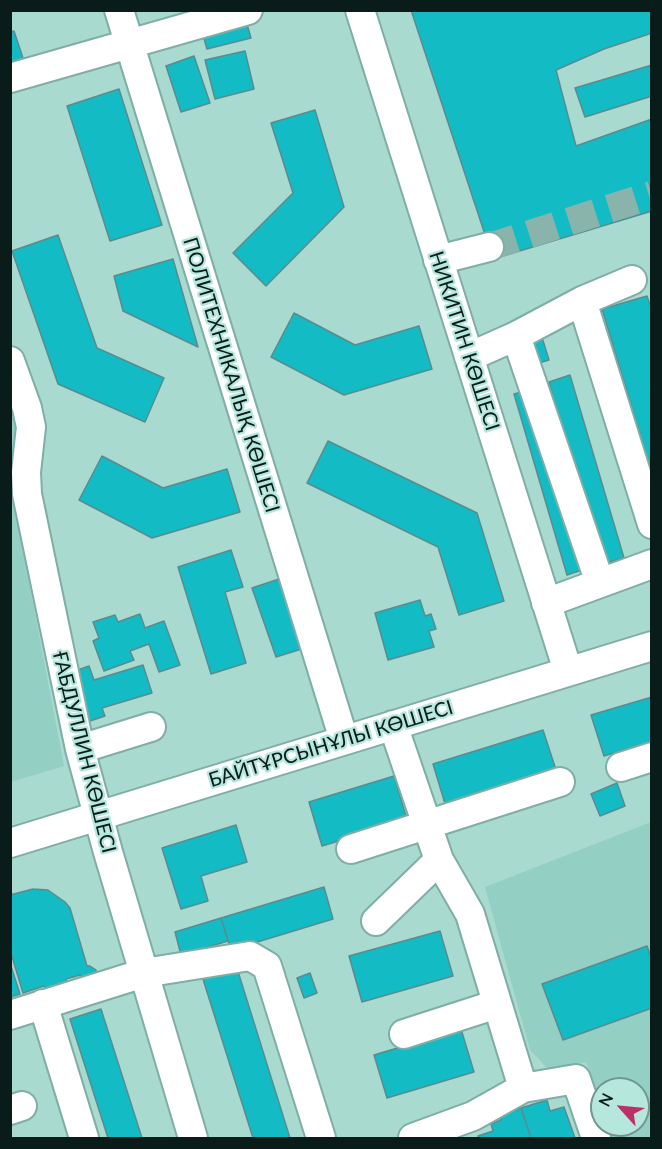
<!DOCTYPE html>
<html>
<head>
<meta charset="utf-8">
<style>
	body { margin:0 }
	#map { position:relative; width:662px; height:1149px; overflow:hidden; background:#a9dad0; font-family:Lato,sans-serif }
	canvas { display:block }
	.frame { position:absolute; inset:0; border:12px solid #091c19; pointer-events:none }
	.north { position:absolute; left:590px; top:1077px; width:60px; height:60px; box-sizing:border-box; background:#b5e7dd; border:2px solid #70968f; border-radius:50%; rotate:297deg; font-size:16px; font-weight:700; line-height:24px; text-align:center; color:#091c19 }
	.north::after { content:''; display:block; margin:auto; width:21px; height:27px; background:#bb3068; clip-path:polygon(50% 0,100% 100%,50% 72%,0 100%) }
</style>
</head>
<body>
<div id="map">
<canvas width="662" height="1149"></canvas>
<div class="frame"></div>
<div class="north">N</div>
</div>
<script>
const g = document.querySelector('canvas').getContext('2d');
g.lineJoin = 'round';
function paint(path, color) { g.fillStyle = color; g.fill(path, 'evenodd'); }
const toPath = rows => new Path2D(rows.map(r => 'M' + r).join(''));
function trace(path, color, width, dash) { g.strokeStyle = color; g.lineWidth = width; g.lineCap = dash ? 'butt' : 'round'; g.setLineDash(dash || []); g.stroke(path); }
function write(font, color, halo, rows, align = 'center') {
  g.font = font + ' Lato,sans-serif'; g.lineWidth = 4.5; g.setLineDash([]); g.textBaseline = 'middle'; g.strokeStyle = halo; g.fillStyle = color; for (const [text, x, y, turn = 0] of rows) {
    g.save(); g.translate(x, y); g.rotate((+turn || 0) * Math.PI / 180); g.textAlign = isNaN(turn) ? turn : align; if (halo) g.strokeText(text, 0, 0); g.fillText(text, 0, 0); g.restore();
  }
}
paint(toPath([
	[10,368,29,450,11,480,10,480],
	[10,483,64,766,11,782,10,782],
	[651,822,651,1138,613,1138,608,1125,638,1125,638,1089,602,1089,602,1107,586,1062,549,1070,530,1050,485,887]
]), '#94cfc4');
const building = toPath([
	[411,10,652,10,652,33,604,49,556,70,576,146,652,119,652,211,493,259,411,10],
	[246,21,251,38,207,49,202,32,246,21],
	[14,31,24,61,10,65,10,32,14,31],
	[245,51,254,89,215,99,205,60,245,51],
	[194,56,210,103,181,112,166,66,194,56],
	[652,65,652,96,585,117,575,88,652,65],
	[119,89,162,225,110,241,67,106,119,89],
	[315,110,344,207,266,286,233,253,293,193,271,123,315,110],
	[58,235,97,348,164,378,145,422,58,384,12,251,58,235],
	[173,259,198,347,123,311,114,276,173,259],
	[647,296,652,310,652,474,602,309,647,296],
	[294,313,355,345,419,326,432,369,344,395,271,357,294,313],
	[541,334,549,360,532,365,525,338,541,334],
	[570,375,624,558,602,564,549,382,570,375],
	[533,389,585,569,567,575,514,394,533,389],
	[328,441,477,513,504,601,459,615,438,547,307,483,328,441],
	[102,456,163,488,227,469,240,512,152,538,79,500,102,456],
	[231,550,243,587,225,592,246,663,211,674,178,567,231,550],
	[285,577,308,647,276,657,252,588,285,577],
	[420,600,425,616,431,614,436,629,429,631,434,647,388,660,375,613,420,600],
	[140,614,145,628,164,621,180,665,159,672,149,644,130,651,134,660,104,671,93,641,99,638,93,622,115,615,118,622,140,614],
	[143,665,152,693,102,708,105,716,90,721,75,671,89,666,94,680,143,665],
	[652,697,652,741,604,756,591,715,652,697],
	[543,730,557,773,446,807,433,764,543,730],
	[394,776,407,820,322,846,309,802,394,776],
	[617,783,625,806,600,816,591,794,617,783],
	[236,825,247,862,201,876,208,901,181,909,162,848,236,825],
	[324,887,333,919,231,950,221,918,324,887],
	[33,889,48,890,65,902,70,908,87,966,90,966,96,970,97,976,81,979,80,975,66,979,68,987,48,994,44,986,23,993,10,950,10,895,33,889],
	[221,918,228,941,181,955,175,932,221,918],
	[440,931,453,976,362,1002,349,956,440,931],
	[647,946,652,960,652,1008,563,1040,542,984,647,946],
	[10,963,20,994,10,997,10,963],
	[236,965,290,1138,253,1138,202,976,236,965],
	[310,973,317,993,304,998,297,978,310,973],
	[101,1009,142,1138,108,1138,70,1019,101,1009],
	[461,1029,474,1072,387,1098,374,1055,461,1029],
	[547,1100,550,1111,564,1107,575,1138,531,1138,521,1108,547,1100],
	[521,1108,531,1138,479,1138,478,1136,493,1131,491,1124,501,1120,499,1115,521,1108]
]);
paint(building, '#13bbc5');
trace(building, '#5a8b8e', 1.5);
trace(toPath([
	[489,247,652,195]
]), '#89b4ab', 28, [28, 14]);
const minor = toPath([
	[119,10,344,740],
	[360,10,568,671],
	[10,78,248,10],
	[438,260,489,247],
	[582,301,652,524],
	[516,336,600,583],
	[469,357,516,336,582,301,632,280],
	[10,361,27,408,31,427,26,472,27,494,80,749,108,852,193,1138],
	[546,603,652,564],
	[393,725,439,860,470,914,523,1088],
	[80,749,151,727],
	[621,767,652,757],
	[10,843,652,646],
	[351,849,560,782],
	[376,921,439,860],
	[43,1004,84,1138],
	[10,1015,144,973,250,956,267,966,321,1138],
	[404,1034,497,1004],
	[10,1110,22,1106],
	[413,1138,473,1116,523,1088,576,1079,596,1138]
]);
trace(minor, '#7eaea5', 32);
trace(minor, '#fff', 28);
write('20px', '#091c19', '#b5e7dd', [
	["НИКИТИН КӨШЕСІ",464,341,72],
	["ПОЛИТЕХНИКАЛЫҚ КӨШЕСІ",231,375,73],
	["БАЙТҰРСЫНҰЛЫ КӨШЕСІ",331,744,-17],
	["ҒАБДУЛЛИН КӨШЕСІ",84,752,76]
]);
</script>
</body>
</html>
